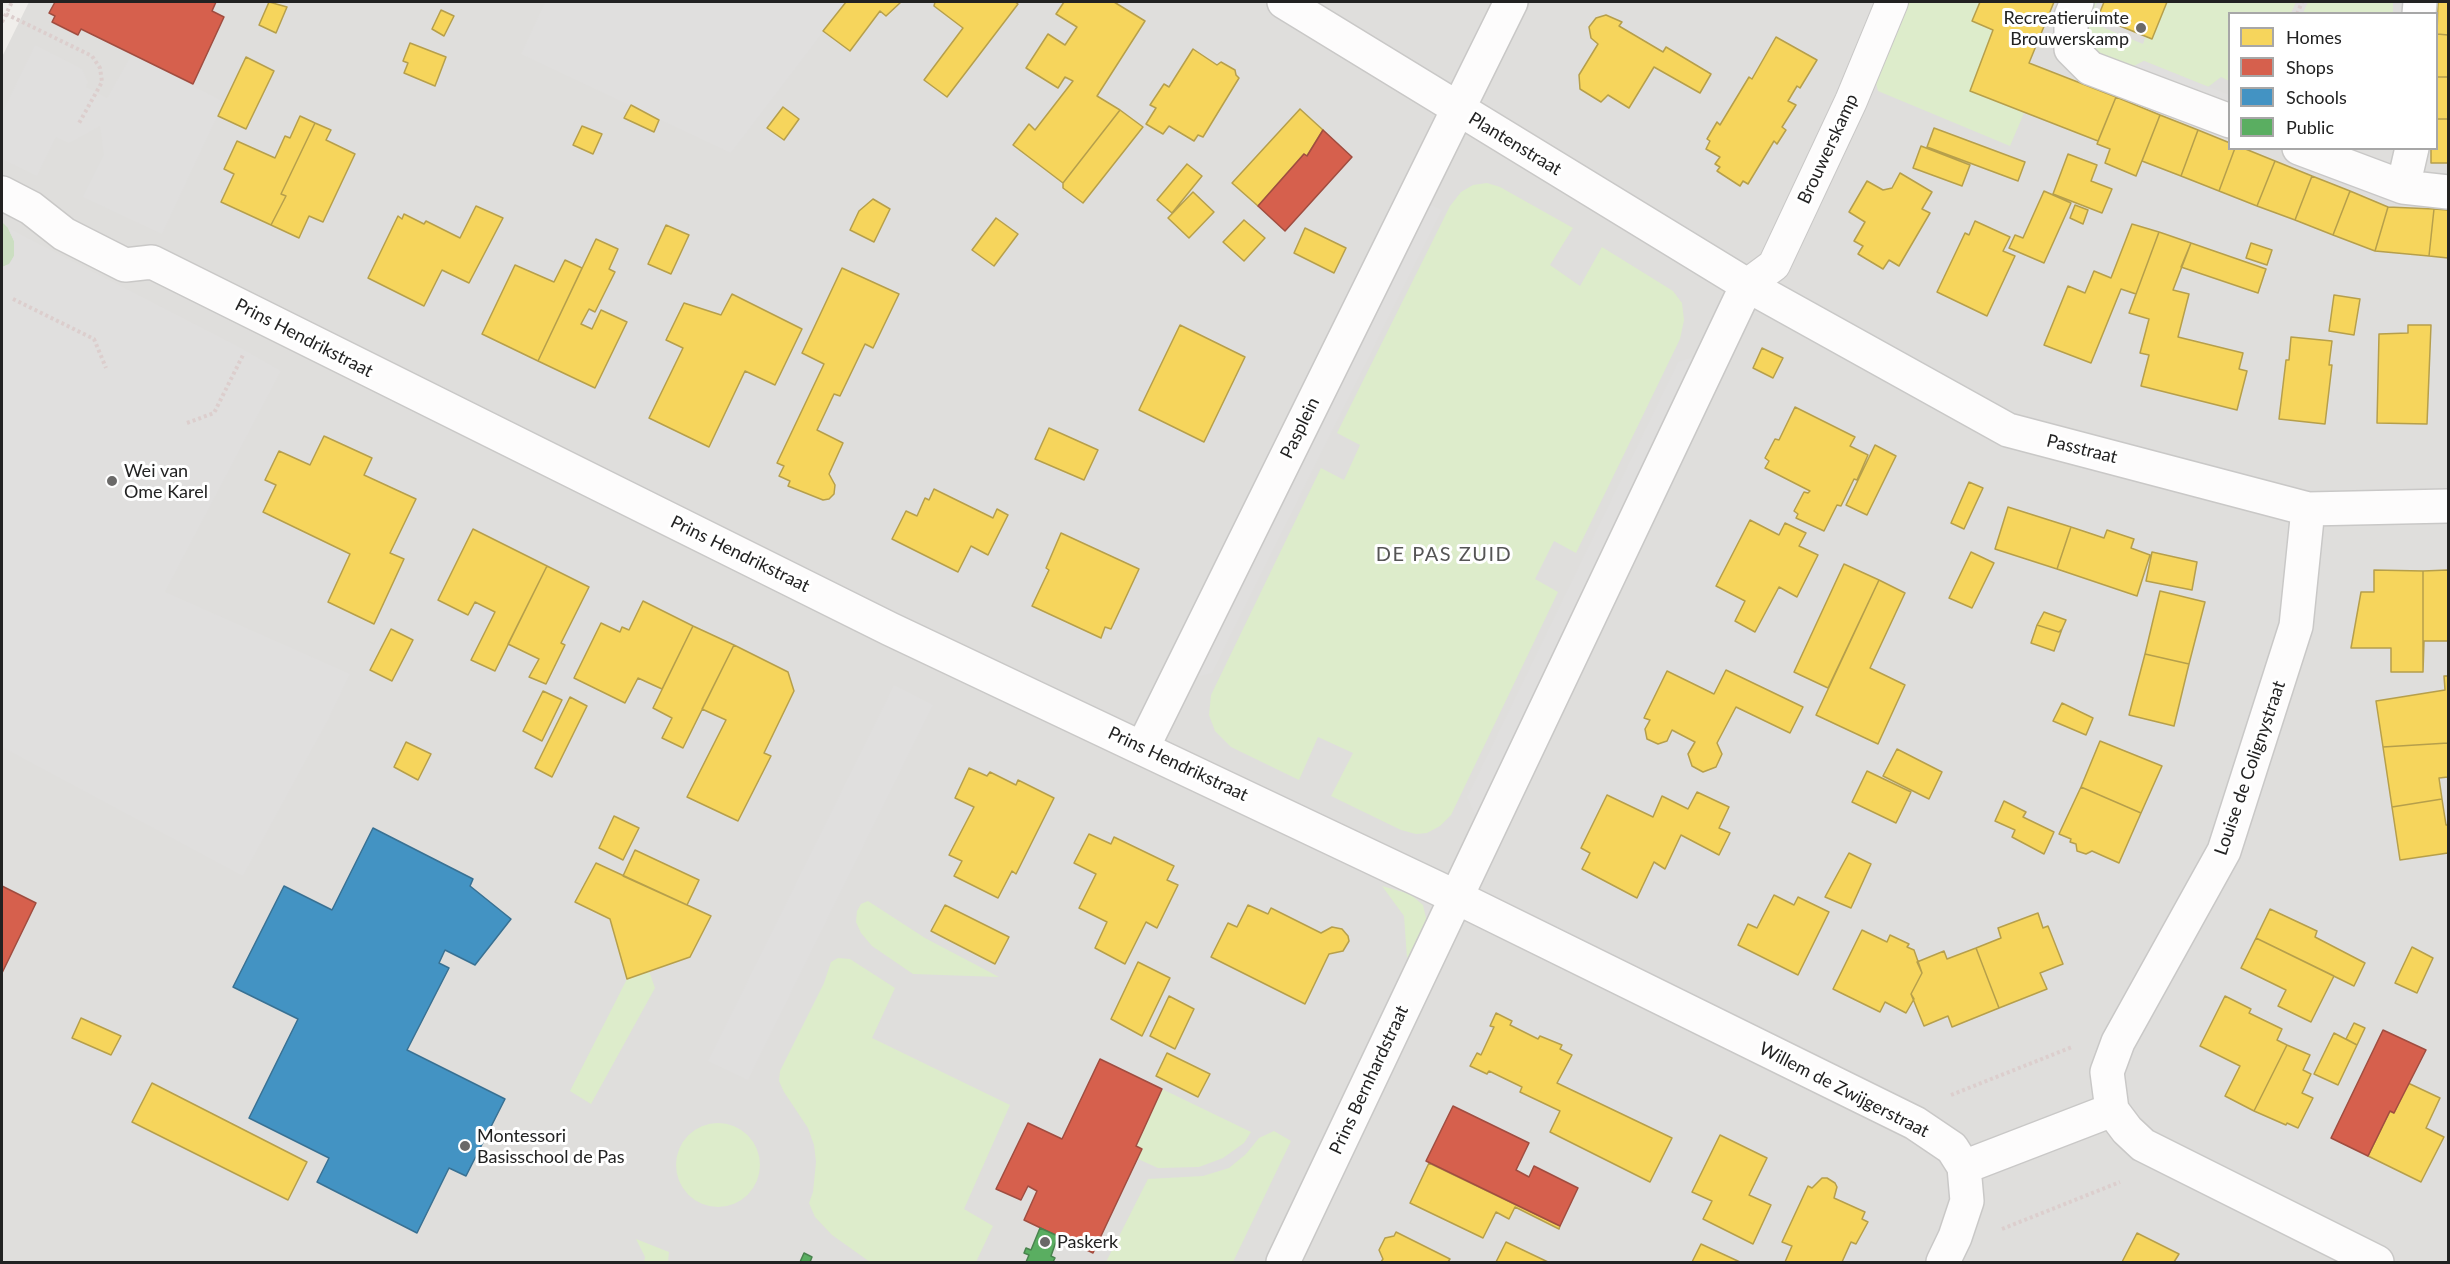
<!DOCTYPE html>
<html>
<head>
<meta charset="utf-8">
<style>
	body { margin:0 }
	#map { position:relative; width:2450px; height:1264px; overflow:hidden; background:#f0eeeb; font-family:Lato,sans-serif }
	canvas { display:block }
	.frame { position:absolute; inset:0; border:3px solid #222; pointer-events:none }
	.legend { position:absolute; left:2228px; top:12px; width:210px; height:138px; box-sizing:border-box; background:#fff; border:2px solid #a7a7a7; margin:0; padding:8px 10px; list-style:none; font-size:18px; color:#222 }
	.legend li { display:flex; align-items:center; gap:12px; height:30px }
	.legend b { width:30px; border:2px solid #a7a7a7 }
</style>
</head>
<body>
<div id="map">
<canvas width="2450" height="1264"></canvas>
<div class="frame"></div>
<ul class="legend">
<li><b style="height:16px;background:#f6d55c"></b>Homes</li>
<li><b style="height:16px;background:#d6604d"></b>Shops</li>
<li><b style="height:16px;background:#4393c3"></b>Schools</li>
<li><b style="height:16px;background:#5aae61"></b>Public</li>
</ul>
</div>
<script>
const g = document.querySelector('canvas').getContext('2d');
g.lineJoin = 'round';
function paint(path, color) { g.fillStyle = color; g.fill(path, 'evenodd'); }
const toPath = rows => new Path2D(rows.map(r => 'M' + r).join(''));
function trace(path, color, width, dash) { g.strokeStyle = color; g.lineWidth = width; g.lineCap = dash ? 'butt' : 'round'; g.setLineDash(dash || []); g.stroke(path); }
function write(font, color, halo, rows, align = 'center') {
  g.font = font + ' Lato,sans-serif'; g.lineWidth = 6; g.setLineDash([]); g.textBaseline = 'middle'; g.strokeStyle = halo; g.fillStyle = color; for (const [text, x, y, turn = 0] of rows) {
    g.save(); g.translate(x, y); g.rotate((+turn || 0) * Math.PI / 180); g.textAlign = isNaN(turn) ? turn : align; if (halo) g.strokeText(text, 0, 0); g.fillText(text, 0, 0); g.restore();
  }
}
paint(toPath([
	[29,2,2448,2,2448,1262,2,1262,2,57],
	[2230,14,2436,14,2436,148,2230,148]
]), '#dfdedc');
paint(toPath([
	[1907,2,1980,2,1972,21,1993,30,1970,91,2024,113,2010,146,1878,91,1876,83],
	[2088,2,2097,2,2090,22,2143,44,2150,24,2164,2,2296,2,2291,13,2230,14,2229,81,2221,77,2208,87,2144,61,2126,70,2096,58,2084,43],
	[2308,2,2393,2,2393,13,2303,13],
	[1487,183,1500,187,1573,228,1550,265,1580,286,1602,247,1673,291,1682,303,1684,320,1680,339,1576,553,1554,541,1535,579,1558,592,1451,815,1440,826,1427,833,1416,834,1401,830,1331,796,1353,753,1318,737,1299,780,1231,747,1215,731,1209,715,1211,695,1321,468,1344,480,1360,445,1337,433,1450,206,1461,192,1473,185],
	[1382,886,1410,894,1423,905,1427,922,1422,933,1407,958,1404,916],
	[868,901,925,938,999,977,913,974,872,946,861,933,856,922,857,911,861,904],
	[838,958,850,959,895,988,872,1038,1010,1105,964,1209,993,1226,976,1262,870,1262,832,1235,815,1217,809,1203,813,1192,816,1162,814,1145,808,1128,784,1092,779,1081,780,1071,824,983,831,962],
	[649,971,655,988,591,1104,570,1091,627,979],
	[1162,1089,1251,1132,1244,1143,1223,1158,1199,1167,1158,1168,1138,1159,1136,1146],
	'676 1165a42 42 0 1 1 84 0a42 42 0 1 1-84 0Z',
	[1274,1131,1291,1141,1233,1262,1106,1262,1148,1179,1203,1176,1229,1168,1246,1154,1259,1138],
	[636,1239,669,1252,668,1262,644,1262,645,1257]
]), '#ddeccb');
paint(toPath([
	[2,222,8,228,14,241,14,256,10,264,2,267]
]), '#cbdec1');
paint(toPath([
	[545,2,846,2,731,153,521,54],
	[35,45,82,69,88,82,86,87,107,98,132,54,224,102,162,234,83,197,104,155,100,126,69,143,56,137,37,176,2,159,2,113],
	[2144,61,2229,95,2229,113,2126,70],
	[1424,202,1442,210,1212,673,1192,678],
	[8,228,239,347,281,371,165,592,350,674,328,720,243,876,2,747,2,267,9,264,14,256,14,241],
	[1697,356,1476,817,1467,797,1678,362],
	[894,685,933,705,748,1080,708,1061]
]), '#e0dfde');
const homes = toPath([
	[269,2,287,7,276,33,259,25,269,2],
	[846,2,901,2,886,16,880,11,850,51,823,31,846,2],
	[935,2,1015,2,1018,4,947,97,924,80,963,28,934,6,935,2],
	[1064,2,1114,2,1145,21,1097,96,1120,110,1063,183,1013,145,1029,124,1035,130,1073,81,1065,77,1058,88,1026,68,1048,34,1065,45,1077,27,1056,14,1064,2],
	[1980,2,2054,2,2029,63,2116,97,2098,141,1970,91,1993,30,1972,21,1980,2],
	[2104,2,2167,2,2152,39,2098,17,2104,2],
	[2438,2,2448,2,2448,35,2437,34,2438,2],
	[441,10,454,16,444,36,432,29,441,10],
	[1606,15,1622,22,1619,26,1663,52,1666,47,1711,74,1700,93,1654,67,1629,108,1608,95,1601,102,1580,89,1579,75,1598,44,1591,38,1589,27,1596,18,1606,15],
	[2437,34,2448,35,2448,77,2436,77,2437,34],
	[1776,37,1817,60,1800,88,1797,86,1788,101,1796,105,1782,127,1786,130,1777,144,1774,141,1748,184,1743,181,1740,186,1717,171,1720,167,1715,164,1720,157,1706,149,1710,141,1707,139,1717,122,1720,125,1749,77,1752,79,1776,37],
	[410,43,446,57,435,86,404,73,408,63,403,61,410,43],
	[1193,49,1217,65,1221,62,1235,70,1236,75,1239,78,1203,137,1198,135,1194,141,1169,126,1163,134,1146,124,1156,108,1150,105,1164,84,1169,87,1193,49],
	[246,57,274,71,246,129,218,116,246,57],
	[2436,77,2448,77,2448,119,2436,119,2436,77],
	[2116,97,2160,115,2136,176,2105,163,2110,149,2097,144,2116,97],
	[631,105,659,120,654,132,624,118,631,105],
	[783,107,799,119,784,140,767,128,783,107],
	[1300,109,1323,130,1307,156,1304,154,1258,206,1232,183,1300,109],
	[1120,110,1143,127,1083,203,1063,188,1063,183,1120,110],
	[2160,115,2198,130,2181,176,2142,161,2160,115],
	[300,116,315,123,281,194,286,196,271,225,221,202,234,174,224,169,237,141,275,158,285,136,290,138,300,116],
	[2436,119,2448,119,2448,163,2431,163,2431,148,2436,148,2436,119],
	[315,123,331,130,326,140,355,154,323,222,309,216,299,238,271,225,286,196,281,194,315,123],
	[582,126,602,134,593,154,573,145,582,126],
	[1934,128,2025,162,2018,181,1927,147,1934,128],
	[2198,130,2230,143,2230,148,2235,148,2219,191,2181,176,2198,130],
	[1921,146,1970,165,1962,186,1913,168,1921,146],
	[2235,148,2243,148,2275,161,2257,206,2219,191,2235,148],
	[2068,154,2097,165,2091,181,2112,189,2102,213,2053,194,2068,154],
	[2275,161,2312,176,2295,220,2257,206,2275,161],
	[1187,164,1202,176,1172,213,1157,200,1187,164],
	[1900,173,1932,192,1922,209,1930,213,1899,266,1889,260,1883,269,1858,254,1863,246,1854,241,1865,222,1849,212,1867,181,1883,190,1892,188,1900,173],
	[2312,176,2350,191,2333,235,2295,220,2312,176],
	[2044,191,2071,203,2044,263,2009,248,2015,235,2023,238,2044,191],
	[2350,191,2388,207,2375,251,2333,235,2350,191],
	[1193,192,1214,212,1189,238,1168,218,1193,192],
	[873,199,890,209,874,242,850,230,859,211,873,199],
	[2075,205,2088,210,2083,224,2070,218,2075,205],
	[476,206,503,218,469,283,442,270,424,306,368,278,398,216,402,219,404,214,424,224,426,221,460,238,476,206],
	[2388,207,2434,209,2429,256,2375,251,2388,207],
	[2434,209,2448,210,2448,258,2429,256,2434,209],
	[996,218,1018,234,994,266,972,250,996,218],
	[1244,220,1265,238,1244,261,1223,242,1244,220],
	[1975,221,2010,237,2003,251,2015,256,1987,316,1937,292,1965,233,1969,235,1975,221],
	[2132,224,2159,232,2136,294,2121,289,2091,363,2044,345,2068,286,2085,293,2094,271,2111,278,2132,224],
	[666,225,689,235,671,274,648,264,666,225],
	[1305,228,1346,248,1334,273,1294,253,1305,228],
	[2159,232,2191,243,2173,290,2189,294,2178,337,2243,353,2239,369,2247,371,2237,410,2141,386,2149,355,2140,353,2149,319,2129,313,2159,232],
	[596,239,618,249,609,269,615,272,595,312,589,309,581,324,592,329,601,310,627,322,595,388,538,361,596,239],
	[2191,243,2266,269,2258,293,2181,267,2191,243],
	[2251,243,2272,250,2267,265,2246,258,2251,243],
	[565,260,582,268,538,361,482,334,515,265,554,282,565,260],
	[842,268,899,294,873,348,865,344,840,396,834,394,817,430,843,443,829,474,835,485,834,494,829,499,823,500,788,486,790,481,779,476,784,466,777,463,824,364,802,353,842,268],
	[732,294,802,329,775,385,745,371,709,447,649,418,683,348,666,340,684,303,721,315,732,294],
	[2334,295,2360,299,2354,335,2329,331,2334,295],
	[1180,325,1245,357,1204,442,1139,410,1180,325],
	[2408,325,2431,325,2427,424,2377,423,2379,334,2408,333,2408,325],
	[2291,337,2332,341,2329,365,2332,365,2325,424,2279,419,2286,360,2289,360,2291,337],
	[1762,348,1783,358,1773,378,1753,368,1762,348],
	[1795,407,1855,437,1850,446,1868,455,1857,480,1854,479,1841,506,1837,505,1824,531,1796,518,1798,514,1794,511,1804,492,1808,493,1810,491,1765,468,1769,461,1765,458,1775,439,1779,440,1795,407],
	[1049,428,1098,450,1084,480,1035,459,1049,428],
	[324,436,372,458,364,475,416,499,390,553,404,559,374,624,328,602,350,554,263,512,276,485,265,480,279,451,310,465,324,436],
	[1875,445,1896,456,1867,515,1846,505,1875,445],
	[1969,482,1983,488,1964,529,1951,523,1969,482],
	[934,489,993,518,997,509,1008,515,988,555,971,546,958,572,892,539,906,511,917,516,925,498,929,500,934,489],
	[2008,507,2071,527,2057,569,1995,549,2008,507],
	[1750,520,1779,535,1785,523,1806,533,1799,546,1818,555,1797,597,1779,587,1755,632,1735,621,1745,601,1716,586,1750,520],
	[2071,527,2104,538,2107,530,2134,539,2131,548,2150,555,2137,596,2057,569,2071,527],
	[473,529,547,566,495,671,471,660,495,612,475,602,468,615,438,600,473,529],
	[1061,533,1139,569,1111,629,1105,627,1101,638,1032,606,1049,570,1046,568,1061,533],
	[1971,552,1994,563,1972,608,1949,598,1971,552],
	[2152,552,2197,562,2192,590,2146,581,2152,552],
	[1844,564,1879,580,1828,688,1794,672,1844,564],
	[547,566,589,587,561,643,565,645,546,684,529,677,539,659,508,644,547,566],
	[2374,570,2423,571,2423,672,2391,672,2391,648,2351,648,2361,592,2374,592,2374,570],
	[2448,570,2448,641,2424,641,2423,672,2423,571,2448,570],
	[1879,580,1905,593,1870,668,1905,685,1878,744,1816,715,1879,580],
	[2160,591,2205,602,2189,664,2145,654,2160,591],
	[643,601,693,626,662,689,638,678,625,703,574,678,601,623,620,632,622,627,629,630,643,601],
	[2044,612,2066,620,2062,629,2059,632,2037,625,2044,612],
	[2037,625,2059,632,2062,629,2054,651,2031,643,2037,625],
	[693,626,734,645,683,748,662,738,672,718,653,708,693,626],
	[391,629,413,640,392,681,370,670,391,629],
	[734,645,788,672,794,691,764,753,771,756,738,821,687,797,726,720,702,709,734,645],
	[2145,654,2189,664,2174,726,2129,715,2145,654],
	[1726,670,1803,707,1790,733,1736,707,1717,743,1722,754,1716,767,1703,772,1692,766,1688,754,1695,742,1672,730,1667,741,1658,744,1647,739,1645,729,1650,720,1644,718,1667,671,1714,694,1726,670],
	[2444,676,2448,676,2448,743,2383,747,2376,701,2445,690,2444,676],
	[543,691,562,700,542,741,523,731,543,691],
	[570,697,587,706,552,777,535,768,570,697],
	[2062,703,2093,718,2086,735,2053,721,2062,703],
	[2100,741,2162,766,2141,813,2081,787,2100,741],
	[406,742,431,754,418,780,394,767,406,742],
	[2448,743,2448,777,2439,778,2442,799,2392,807,2383,747,2448,743],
	[1897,749,1942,772,1929,799,1883,776,1897,749],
	[969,768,987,776,990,772,1016,785,1018,780,1054,798,1016,874,1012,871,998,898,954,876,962,861,949,855,974,807,955,798,969,768],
	[1867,771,1911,792,1896,823,1852,802,1867,771],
	[2081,787,2141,813,2119,863,2092,851,2086,854,2077,851,2076,844,2070,842,2071,839,2059,834,2081,787],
	[1697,792,1729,807,1719,828,1730,833,1719,855,1681,835,1665,869,1654,862,1637,898,1582,869,1590,853,1581,848,1607,795,1653,817,1662,796,1688,809,1697,792],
	[2442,799,2446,825,2448,825,2448,853,2400,860,2392,807,2442,799],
	[2004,801,2026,812,2023,817,2054,832,2044,854,2012,837,2015,830,1995,821,2004,801],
	[614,816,639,828,623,860,599,848,614,816],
	[1089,834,1111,844,1114,837,1174,866,1167,880,1178,885,1157,928,1146,922,1125,964,1095,948,1107,922,1079,908,1096,874,1074,863,1089,834],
	[635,850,699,880,687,905,623,876,635,850],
	[1849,853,1871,864,1851,908,1825,897,1849,853],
	[596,863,711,916,690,957,627,979,610,919,575,902,596,863],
	[1774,895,1794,905,1798,897,1829,912,1798,975,1738,945,1748,924,1757,928,1774,895],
	[945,905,1009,937,995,964,931,931,945,905],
	[1248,905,1268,914,1271,908,1321,933,1332,927,1342,929,1348,936,1349,941,1343,951,1329,954,1305,1004,1211,957,1228,923,1237,927,1248,905],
	[2270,909,2317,931,2315,937,2365,963,2354,986,2256,938,2270,909],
	[2038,913,2043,928,2048,926,2063,964,2040,973,2047,989,1999,1008,1976,948,2001,938,1998,928,2038,913],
	[1862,930,1887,942,1890,935,1909,944,1907,947,1914,950,1922,973,1911,994,1914,999,1906,1013,1885,1002,1880,1012,1833,989,1862,930],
	[2256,938,2334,976,2311,1022,2278,1006,2286,990,2241,968,2256,938],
	[2412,947,2433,958,2417,993,2395,983,2412,947],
	[1976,948,1999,1008,1952,1027,1948,1016,1924,1026,1911,994,1922,973,1917,962,1944,951,1947,959,1976,948],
	[1138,962,1170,978,1142,1036,1111,1019,1138,962],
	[1169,996,1194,1009,1175,1049,1150,1036,1169,996],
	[2225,996,2251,1009,2249,1013,2282,1029,2277,1040,2287,1045,2254,1111,2225,1096,2240,1066,2200,1046,2225,996],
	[1496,1013,1512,1021,1510,1025,1538,1039,1540,1036,1562,1045,1560,1049,1572,1055,1557,1083,1672,1138,1650,1182,1550,1132,1560,1111,1520,1092,1522,1087,1489,1071,1487,1074,1470,1066,1477,1053,1481,1055,1494,1027,1490,1026,1496,1013],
	[81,1018,121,1036,111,1055,72,1038,81,1018],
	[2354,1023,2365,1028,2357,1045,2346,1039,2354,1023],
	[2334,1033,2357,1045,2338,1085,2314,1074,2334,1033],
	[2287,1045,2310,1055,2303,1070,2311,1074,2302,1093,2313,1098,2298,1128,2287,1123,2286,1125,2254,1111,2287,1045],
	[1167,1053,1210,1074,1198,1097,1156,1076,1167,1053],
	[152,1083,307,1162,288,1200,132,1122,152,1083],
	[2408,1083,2440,1098,2426,1128,2444,1137,2421,1182,2368,1156,2390,1111,2394,1113,2408,1083],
	[1720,1135,1767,1158,1749,1195,1771,1205,1753,1244,1703,1219,1712,1201,1692,1192,1720,1135],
	[1429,1163,1560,1226,1559,1229,1515,1207,1509,1219,1496,1212,1483,1238,1410,1203,1429,1163],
	[1822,1178,1827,1178,1835,1183,1837,1187,1834,1198,1865,1212,1862,1219,1868,1222,1856,1244,1851,1242,1842,1262,1785,1262,1792,1246,1782,1242,1808,1186,1812,1188,1822,1178],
	[1396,1232,1450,1259,1448,1262,1381,1262,1383,1259,1379,1250,1385,1238,1394,1236,1396,1232],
	[2137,1233,2179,1254,2174,1262,2122,1262,2137,1233],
	[1506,1242,1548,1262,1496,1262,1506,1242],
	[1701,1244,1740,1262,1692,1262,1701,1244]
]);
paint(homes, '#f6d55c');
trace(homes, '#b69f4b', 1.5);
const shops = toPath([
	[55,2,216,2,212,11,224,17,193,84,81,29,78,35,52,22,55,16,49,13,55,2],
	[1323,130,1352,157,1285,231,1258,206,1304,154,1307,156,1323,130],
	[2,886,36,903,2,973,2,886],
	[2383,1030,2426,1050,2394,1113,2390,1111,2368,1156,2331,1138,2383,1030],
	[1100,1059,1162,1089,1136,1146,1142,1149,1093,1253,1024,1220,1037,1191,1028,1186,1021,1200,996,1189,1028,1123,1062,1139,1100,1059],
	[1453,1106,1529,1143,1516,1170,1529,1177,1534,1166,1578,1188,1560,1226,1426,1161,1453,1106]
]);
paint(shops, '#d6604d');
trace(shops, '#a04d40', 1.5);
const schools = toPath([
	[373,828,473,879,470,886,511,919,475,965,445,950,439,963,449,968,407,1050,505,1099,466,1176,449,1168,417,1233,317,1182,329,1158,249,1118,298,1019,233,987,284,886,332,910,373,828]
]);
paint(schools, '#4393c3');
trace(schools, '#397193', 1.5);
const public = toPath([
	[1040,1228,1058,1236,1051,1256,1055,1258,1053,1262,1026,1262,1029,1255,1024,1253,1026,1248,1031,1250,1040,1228],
	[804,1253,812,1257,810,1262,800,1262,804,1253]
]);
paint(public, '#5aae61');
trace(public, '#49844e', 1.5);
const pedestrian = toPath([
	[1747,285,1774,265,1851,101,1892,2]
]);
const minor = toPath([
	[1284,2,1747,285,2008,430,2308,509,2448,506],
	[2077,2,2071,16,2071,49,2090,68,2230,121],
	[2419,14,2420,2],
	[2299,148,2403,187,2448,192],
	[2403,187,2412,148],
	[2,193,31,208,64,234,125,265,152,262,890,629,1456,897,1915,1123,1952,1148,1964,1167,2112,1110,2127,1130,2143,1145,2377,1262],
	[1143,747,1511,2],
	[2112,1110,2107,1072,2118,1042,2224,851,2296,626,2308,509],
	[1283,1262,1747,285],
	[1943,1262,1955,1237,1967,1201,1964,1167]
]);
trace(pedestrian, '#c9c8c7', 34);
trace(minor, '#c9c8c7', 36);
trace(toPath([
	[6,14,92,56,100,68,102,82,78,125],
	[2297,14,2302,2],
	[2,22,12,2],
	[13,299,94,339,106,368],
	[187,423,214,413,244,353],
	[1951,1095,2072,1047],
	[2002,1229,2120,1182]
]), '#dccecd', 4, [3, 3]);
trace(pedestrian, '#fdfcfc', 32);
trace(minor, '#fdfcfc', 33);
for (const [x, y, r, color] of [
	[2141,28,6,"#6a6968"],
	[112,481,6,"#6a6968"],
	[465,1146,6,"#6a6968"],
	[1045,1242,6,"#6a6968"]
]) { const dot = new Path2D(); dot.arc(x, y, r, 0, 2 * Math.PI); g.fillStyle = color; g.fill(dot); trace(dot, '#fff', 2); }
write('18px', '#222', '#fff', [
	["Recreatieruimte",2129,18,"right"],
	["Brouwerskamp",2129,39,"right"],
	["Wei van",124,471],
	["Ome Karel",124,492],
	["Montessori",477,1136],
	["Basisschool de Pas",477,1157],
	["Paskerk",1057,1242]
], 'left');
write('18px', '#222', '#fff', [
	["Plantenstraat",1515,144,31],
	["Brouwerskamp",1828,149,-65],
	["Prins Hendrikstraat",304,338,27],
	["Pasplein",1300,428,-64],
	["Passtraat",2082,449,14],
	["Prins Hendrikstraat",740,554,26],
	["Prins Hendrikstraat",1178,764,25],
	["Louise de Colignystraat",2250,768,-71],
	["Prins Bernhardstraat",1369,1080,-65],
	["Willem de Zwijgerstraat",1844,1090,27]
]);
g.letterSpacing = '1.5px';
write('20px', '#555', '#fff', [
	["DE PAS ZUID",1444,555]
]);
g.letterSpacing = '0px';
</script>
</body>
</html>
